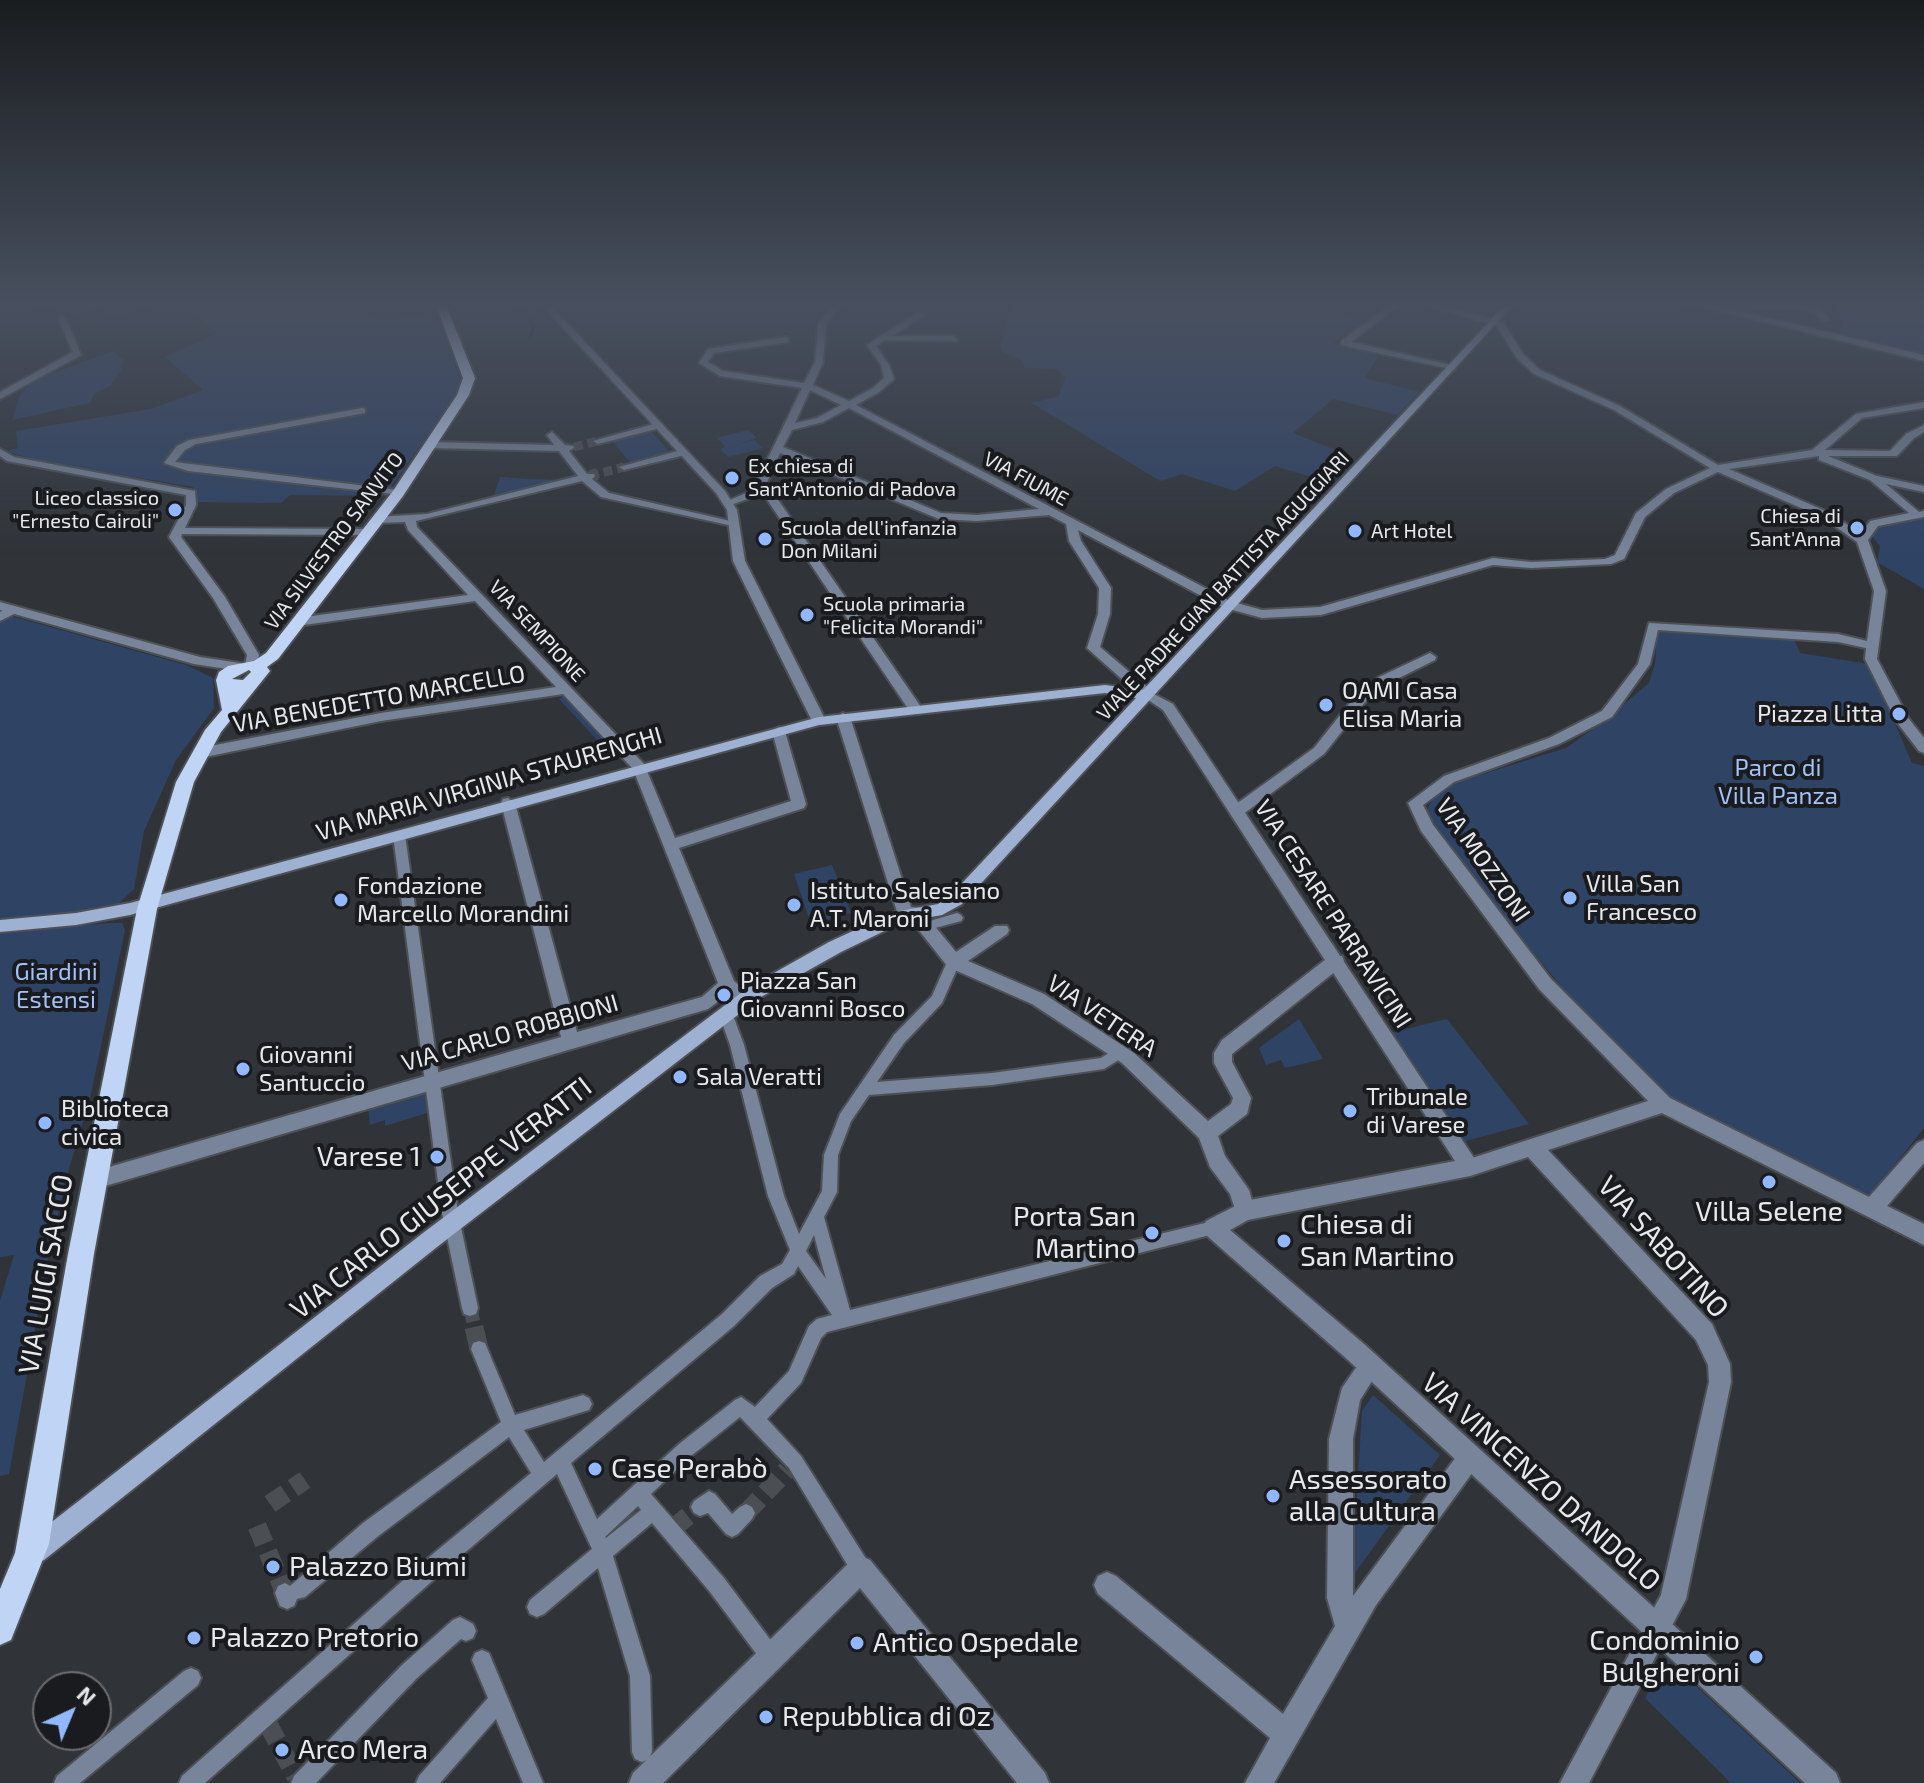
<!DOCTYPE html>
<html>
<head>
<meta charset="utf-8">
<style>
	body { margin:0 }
	#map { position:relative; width:1924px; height:1783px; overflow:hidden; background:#303439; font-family:"Exo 2",sans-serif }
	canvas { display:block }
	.north { position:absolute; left:32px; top:1671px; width:80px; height:80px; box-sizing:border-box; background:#1a1b1e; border:2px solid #6c6d71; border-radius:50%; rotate:44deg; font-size:22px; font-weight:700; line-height:32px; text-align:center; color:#e7e9ed }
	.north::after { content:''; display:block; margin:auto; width:28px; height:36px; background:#91b8fd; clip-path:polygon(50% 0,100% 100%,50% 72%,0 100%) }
</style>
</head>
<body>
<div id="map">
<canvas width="1924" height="1783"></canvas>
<div class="north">N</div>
</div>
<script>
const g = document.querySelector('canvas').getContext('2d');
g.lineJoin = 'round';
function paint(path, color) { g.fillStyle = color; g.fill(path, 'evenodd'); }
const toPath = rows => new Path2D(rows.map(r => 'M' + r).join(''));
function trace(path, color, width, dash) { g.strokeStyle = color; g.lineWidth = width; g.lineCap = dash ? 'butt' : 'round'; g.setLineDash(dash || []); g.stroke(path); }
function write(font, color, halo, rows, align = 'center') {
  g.font = font + ' "Exo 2",sans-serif'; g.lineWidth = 8; g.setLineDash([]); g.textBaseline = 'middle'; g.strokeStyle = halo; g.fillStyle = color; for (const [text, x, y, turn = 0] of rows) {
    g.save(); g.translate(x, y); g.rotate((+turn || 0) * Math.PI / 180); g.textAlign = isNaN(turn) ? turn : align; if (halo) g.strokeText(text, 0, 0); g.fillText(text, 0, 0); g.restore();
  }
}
paint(toPath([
	[28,305,159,305,66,328,108,312,106,309,72,314],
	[181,305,362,305,367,315,389,319,435,312,460,378,457,394,390,488,390,496,290,495,281,503,193,502,197,493,193,487,35,460,7,451,18,448,16,431,151,409,203,390,165,357,218,333],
	[1012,305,1308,305,1367,320,1333,343,1379,355,1365,378,1419,392,1398,415,1333,399,1293,433,1353,457,1331,483,1275,466,1235,491,1182,474,1160,481,1032,403,1059,396,1065,377,1056,369,1025,368,1022,361,1003,352,1000,345],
	[1834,305,1924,305,1924,355,1840,335,1837,326,1842,325,1841,316],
	[113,351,123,360,121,370,110,386,94,394,90,403,12,420,20,395,26,388,47,375],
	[748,430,757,438,738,444,754,440,763,448,728,457,720,449,726,447,717,438],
	[651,431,669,451,630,462,612,441],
	[500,477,528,479,560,480,493,498],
	[1924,516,1924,589,1877,562,1880,546,1872,536,1881,523],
	[11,616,186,665,213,678,214,708,176,760,144,831,134,889,117,905,76,914,0,919,0,622],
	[1657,631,1794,639,1800,653,1869,664,1912,763,1924,766,1924,1128,1869,1197,1662,1094,1608,1043,1485,894,1426,812,1433,798,1451,784,1566,748,1600,724,1649,683,1655,663],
	[566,695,623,756,614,758,559,699],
	[832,865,851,913,811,924,794,874],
	[109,923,122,923,125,930,91,1094,68,1172,47,1263,9,1474,0,1476,0,1301,14,1255,0,1257,0,934],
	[1299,1019,1323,1059,1285,1068,1281,1060,1266,1065,1259,1048],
	[1447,1019,1529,1124,1462,1142,1389,1033],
	[426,1088,430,1112,385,1126,385,1120,370,1125,368,1106],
	[1373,1395,1440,1455,1352,1577,1362,1411],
	[1667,1659,1800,1783,1731,1783,1645,1698]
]), '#2f4365');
trace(toPath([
	[516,305,534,325,530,338]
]), '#0a1e44', 2);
trace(toPath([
	[470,1308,475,1329]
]), '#4b4f54', 14, [14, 7]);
trace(toPath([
	[474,1327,479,1349],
	[270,1504,305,1480],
	[746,1513,787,1470],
	[257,1526,285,1593],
	[673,1528,700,1507],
	[268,1724,296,1777]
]), '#4b4f54', 19, [19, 9]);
trace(toPath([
	[574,447,598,441],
	[590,476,624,467]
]), '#4b4f54', 9, [9, 5]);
trace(toPath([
	[590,476,597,474]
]), '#4b4f54', 12, [12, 6]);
const pedestrian = toPath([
	[399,831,405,835,458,1213,478,1308,476,1314,470,1316,464,1314,462,1308,442,1213,393,835,399,831],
	[957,913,961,915,963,918,961,921,935,928,937,932,935,935,927,935,921,926,923,923,957,913],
	[950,951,954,952,960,962,942,1003,904,1043,877,1082,992,1073,1101,1058,1120,1046,1125,1048,1127,1052,1125,1056,1104,1069,992,1085,869,1095,851,1121,838,1155,837,1192,824,1217,850,1310,1213,1221,1218,1223,1221,1228,1218,1233,827,1332,821,1338,801,1383,767,1419,801,1456,868,1562,870,1569,868,1576,861,1578,854,1576,789,1468,740,1417,691,1456,651,1494,724,1578,778,1650,781,1657,778,1664,771,1667,764,1664,710,1592,652,1523,613,1556,650,1676,652,1752,649,1759,642,1762,635,1759,632,1752,630,1676,598,1568,544,1614,537,1617,530,1614,527,1607,530,1600,592,1549,557,1474,448,1567,205,1783,179,1783,182,1776,434,1553,531,1473,509,1437,377,1537,305,1597,297,1599,294,1606,287,1609,280,1606,275,1593,278,1586,285,1583,290,1586,363,1523,501,1422,471,1349,473,1343,479,1341,485,1343,515,1415,583,1395,589,1398,592,1404,589,1410,524,1430,544,1462,722,1314,760,1276,782,1264,790,1250,768,1196,730,1045,719,1014,721,1010,726,1009,731,1010,744,1045,784,1196,799,1234,822,1191,824,1155,840,1114,894,1035,932,996,947,962,944,956,946,952,950,951],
	[814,1235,826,1279,806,1251,814,1235],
	[798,1266,832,1315,817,1319,809,1326,789,1371,755,1407,741,1397,735,1400,679,1444,597,1519,571,1463,734,1326,772,1288,794,1274,798,1266],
	[638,1506,641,1510,606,1538,605,1537,638,1506],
	[709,1491,715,1494,732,1514,740,1507,746,1504,752,1507,755,1513,752,1519,738,1534,732,1537,726,1534,708,1513,700,1516,694,1513,691,1507,694,1501,709,1491],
	[460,1617,473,1624,476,1631,473,1638,466,1641,461,1639,416,1679,316,1783,291,1783,294,1776,402,1665,453,1620,460,1617],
	[482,1650,489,1653,543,1783,523,1783,496,1719,440,1783,416,1783,419,1776,488,1698,472,1660,475,1653,482,1650],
	[191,1668,198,1671,201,1678,198,1685,80,1783,54,1783,57,1776,184,1671,191,1668]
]);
const minor = toPath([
	[834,305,842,305,826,324,823,362,813,385,849,401,873,388,884,378,881,365,867,345,918,312,924,312,924,316,892,336,953,336,957,339,956,341,885,340,876,346,889,365,894,379,879,392,856,405,1230,601,1262,610,1320,607,1493,558,1531,562,1605,559,1615,555,1636,513,1666,489,1710,468,1614,410,1534,374,1517,358,1497,326,1424,305,1437,305,1503,322,1523,354,1540,370,1620,406,1718,465,1812,450,1856,414,1924,402,1924,408,1862,418,1825,450,1890,451,1906,434,1924,425,1924,432,1914,438,1897,456,1828,456,1877,476,1924,486,1924,492,1886,484,1919,512,1924,511,1924,517,1878,526,1868,540,1886,591,1877,659,1909,719,1924,738,1924,753,1919,751,1896,721,1865,659,1866,648,1838,642,1658,630,1650,664,1612,717,1559,744,1454,782,1423,805,1433,825,1551,979,1670,1098,1869,1197,1917,1143,1924,1140,1924,1163,1887,1206,1924,1224,1924,1245,1662,1113,1548,1150,1712,1324,1730,1364,1731,1382,1686,1599,1589,1783,1560,1783,1661,1595,1709,1382,1708,1365,1696,1340,1528,1157,1470,1176,1463,1173,1460,1167,1463,1161,1648,1101,1539,989,1421,831,1408,803,1444,776,1549,738,1602,711,1638,664,1649,623,1838,634,1867,641,1874,591,1857,542,1822,517,1718,472,1674,493,1645,517,1624,559,1611,564,1531,568,1493,565,1321,615,1262,618,1222,607,1078,530,1081,541,1111,588,1110,614,1100,647,1153,692,1155,695,1148,699,1143,698,1087,648,1098,614,1099,588,1069,541,1066,524,1049,515,977,521,939,519,780,453,765,487,774,494,921,707,921,713,916,714,911,713,766,498,761,494,728,506,723,503,753,490,752,486,756,483,802,388,720,376,699,363,708,349,785,337,788,338,788,342,714,353,708,362,723,371,804,383,815,362,818,324,834,305],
	[810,390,841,405,817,418,795,423,810,390],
	[849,408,1039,509,977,515,941,513,783,447,792,430,823,422,849,408],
	[1819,456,1819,460,1870,480,1909,513,1870,521,1861,534,1830,513,1729,469,1819,456],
	[1390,305,1399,305,1351,342,1455,366,1455,370,1341,345,1341,341,1390,305],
	[1699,305,1809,305,1820,308,1829,319,1822,321,1814,312,1795,307,1703,307,1699,305],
	[62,315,66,318,81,355,0,399,0,392,73,352,58,318,62,315],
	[362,408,365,409,365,413,196,444,185,450,175,462,398,490,402,491,402,495,188,471,164,463,177,446,189,440,362,408],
	[657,423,662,426,660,428,598,444,593,441,657,423],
	[552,432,565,445,573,446,574,448,569,451,587,474,594,474,595,476,592,479,609,493,739,523,733,526,601,497,582,481,416,521,417,527,644,764,675,838,791,801,772,731,779,727,784,728,806,804,804,808,679,848,734,981,750,995,753,1000,750,1005,744,1007,738,1005,727,995,708,1009,95,1189,88,1186,85,1180,88,1174,95,1171,561,1037,501,803,503,799,508,798,515,803,577,1032,702,997,718,983,633,769,563,694,381,721,200,758,193,753,200,748,381,713,556,687,475,601,297,626,291,622,297,618,468,595,408,530,405,522,376,523,370,520,376,517,427,514,578,476,559,451,431,448,426,445,431,442,554,445,547,435,552,432],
	[0,449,14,457,195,491,196,505,185,528,365,529,371,532,365,535,182,534,181,537,225,597,259,655,257,665,251,669,245,665,247,655,213,598,169,537,186,505,186,495,7,461,0,456,0,449],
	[681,450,686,453,685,455,624,470,619,467,681,450],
	[12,606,16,607,16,613,0,621,0,612,12,606],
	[1430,653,1436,657,1435,660,1389,683,1366,701,1324,754,1242,815,1232,815,1230,811,1232,807,1314,748,1356,695,1379,677,1430,653],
	[843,713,850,717,911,907,920,908,956,952,995,926,1007,926,1009,930,1007,934,968,961,1044,994,1134,1053,1208,1121,1231,1104,1233,1098,1214,1063,1214,1053,1222,1040,1330,956,1342,956,1344,961,1342,966,1232,1054,1232,1062,1251,1098,1247,1114,1218,1136,1225,1156,1249,1190,1255,1211,1252,1218,1245,1221,1238,1218,1230,1194,1210,1167,1199,1138,1122,1063,1032,1004,948,967,910,919,899,918,836,717,843,713],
	[1370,1356,1378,1359,1381,1367,1360,1400,1353,1439,1353,1596,1462,1449,1470,1445,1478,1449,1482,1457,1478,1465,1376,1605,1274,1783,1245,1783,1270,1738,1098,1594,1094,1585,1098,1576,1107,1572,1116,1576,1283,1714,1335,1626,1327,1598,1329,1439,1342,1388,1362,1359,1370,1356],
	[861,1556,870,1560,1045,1773,1049,1783,1017,1783,860,1588,663,1783,629,1783,633,1773,852,1560,861,1556]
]);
const tertiary = toPath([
	[542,305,550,305,725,491,737,510,745,561,826,721,824,724,819,725,812,721,733,561,727,510,716,493,542,305],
	[1681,305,1713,305,1924,355,1924,361,1703,307,1681,305],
	[0,602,200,657,240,663,247,667,240,671,194,664,0,610,0,602],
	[1148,691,1173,704,1480,1167,1477,1173,1470,1176,1248,1220,1230,1230,1364,1344,1836,1773,1840,1783,1805,1783,1348,1360,1206,1235,1203,1228,1206,1221,1245,1201,1455,1161,1163,710,1141,695,1148,691]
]);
const secondary = toPath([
	[1505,305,1513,305,962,904,942,915,903,922,841,952,761,997,437,1247,44,1560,35,1563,26,1560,23,1551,26,1542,423,1233,749,987,829,942,894,912,938,904,950,896,1136,698,1105,693,819,725,130,915,76,925,0,932,0,920,76,913,130,903,819,717,1105,685,1143,690,1505,305]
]);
const primary = toPath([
	[436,305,446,305,475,378,469,395,403,496,278,659,267,667,270,671,221,732,194,782,157,909,94,1254,49,1544,11,1640,0,1645,0,1589,15,1553,68,1254,137,909,176,782,205,730,222,710,216,680,219,672,228,666,254,661,266,653,393,491,457,395,463,378,436,305],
	[249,670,251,672,243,680,232,679,249,670]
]);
trace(pedestrian, '#4d5156', 4);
trace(minor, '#4d5156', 4);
trace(tertiary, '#4d5156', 4);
trace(secondary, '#4d5156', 4);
trace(primary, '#4d5156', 4);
paint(pedestrian, '#788499');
paint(minor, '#788499');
paint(tertiary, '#788499');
paint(secondary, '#9eb1d2');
paint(primary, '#c0d4f6');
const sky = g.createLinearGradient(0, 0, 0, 555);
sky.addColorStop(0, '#1a1d1f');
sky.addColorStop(0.55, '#48505f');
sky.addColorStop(1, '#48505f00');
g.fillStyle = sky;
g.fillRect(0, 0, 1924, 555);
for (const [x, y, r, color] of [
	[732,478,8,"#91b8fd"],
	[175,510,8,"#91b8fd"],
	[1857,528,8,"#91b8fd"],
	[1355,531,8,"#91b8fd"],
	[765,539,8,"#91b8fd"],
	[807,615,8,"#91b8fd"],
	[1326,705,8,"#91b8fd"],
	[1899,714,8,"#91b8fd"],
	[1570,898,8,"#91b8fd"],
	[341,900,8,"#91b8fd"],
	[794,905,8,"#91b8fd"],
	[724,995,8,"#91b8fd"],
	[243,1069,8,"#91b8fd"],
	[680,1077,8,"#91b8fd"],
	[1350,1111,8,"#91b8fd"],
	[45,1123,8,"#91b8fd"],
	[437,1157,8,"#91b8fd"],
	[1769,1182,8,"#91b8fd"],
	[1152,1233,8,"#91b8fd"],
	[1284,1241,8,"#91b8fd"],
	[595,1469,8,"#91b8fd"],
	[1273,1496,8,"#91b8fd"],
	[273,1567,8,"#91b8fd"],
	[194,1638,8,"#91b8fd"],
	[857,1643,8,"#91b8fd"],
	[1756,1657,8,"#91b8fd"],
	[766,1717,8,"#91b8fd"],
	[282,1750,8,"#91b8fd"]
]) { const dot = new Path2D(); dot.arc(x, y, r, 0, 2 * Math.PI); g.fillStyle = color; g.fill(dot); trace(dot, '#1a1b1e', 3); }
write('20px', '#e7e9ed', '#1a1b1e', [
	["Ex chiesa di",748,466],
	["Sant'Antonio di Padova",748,489],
	["Liceo classico",159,498,"right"],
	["\"Ernesto Cairoli\"",159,521,"right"],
	["Chiesa di",1841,516,"right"],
	["Sant'Anna",1841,539,"right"],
	["Scuola dell'infanzia",781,528],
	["Don Milani",781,551],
	["Art Hotel",1371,531],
	["Scuola primaria",823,604],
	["\"Felicita Morandi\"",823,627]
], 'left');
write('20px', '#e7e9ed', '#1a1b1e', [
	["VIA FIUME",1026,479,28],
	["VIA SILVESTRO SANVITO",334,541,-53],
	["VIALE PADRE GIAN BATTISTA AGUGGIARI",1223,586,-47],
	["VIA SEMPIONE",537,631,47]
]);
write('24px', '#e7e9ed', '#1a1b1e', [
	["OAMI Casa",1342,691],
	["Elisa Maria",1342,719],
	["Piazza Litta",1883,714,"right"],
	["Villa San",1586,884],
	["Francesco",1586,912],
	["Fondazione",357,886],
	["Marcello Morandini",357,914],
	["Istituto Salesiano",810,891],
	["A.T. Maroni",810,919],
	["Piazza San",740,981],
	["Giovanni Bosco",740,1009],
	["Giovanni",259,1055],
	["Santuccio",259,1083],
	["Sala Veratti",696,1077],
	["Tribunale",1366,1097],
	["di Varese",1366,1125],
	["Biblioteca",61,1109],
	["civica",61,1137]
], 'left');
write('24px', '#e7e9ed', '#1a1b1e', [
	["VIA BENEDETTO MARCELLO",379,699,-10],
	["VIA MARIA VIRGINIA STAURENGHI",489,784,-16],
	["VIA MOZZONI",1483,860,55],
	["VIA CESARE PARRAVICINI",1333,914,57],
	["VIA VETERA",1102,1016,34],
	["VIA CARLO ROBBIONI",510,1033,-16]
]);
write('24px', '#a2c2f9', '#1a1b1e', [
	["Parco di",1778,768],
	["Villa Panza",1778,796],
	["Giardini",56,972],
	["Estensi",56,1000]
]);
write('28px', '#e7e9ed', '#1a1b1e', [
	["Varese 1",421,1157,"right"],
	["Villa Selene",1769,1212,"center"],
	["Porta San",1136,1217,"right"],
	["Martino",1136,1249,"right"],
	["Chiesa di",1300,1225],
	["San Martino",1300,1257],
	["Case Perabò",611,1469],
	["Assessorato",1289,1480],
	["alla Cultura",1289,1512],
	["Palazzo Biumi",289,1567],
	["Palazzo Pretorio",210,1638],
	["Condominio",1740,1641,"right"],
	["Bulgheroni",1740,1673,"right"],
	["Antico Ospedale",873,1643],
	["Repubblica di Oz",782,1717],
	["Arco Mera",298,1750]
], 'left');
write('28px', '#e7e9ed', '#1a1b1e', [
	["VIA CARLO GIUSEPPE VERATTI",441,1198,-38],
	["VIA SABOTINO",1663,1247,48],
	["VIA LUIGI SACCO",46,1274,-80],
	["VIA VINCENZO DANDOLO",1541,1482,42]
]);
</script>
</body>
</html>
